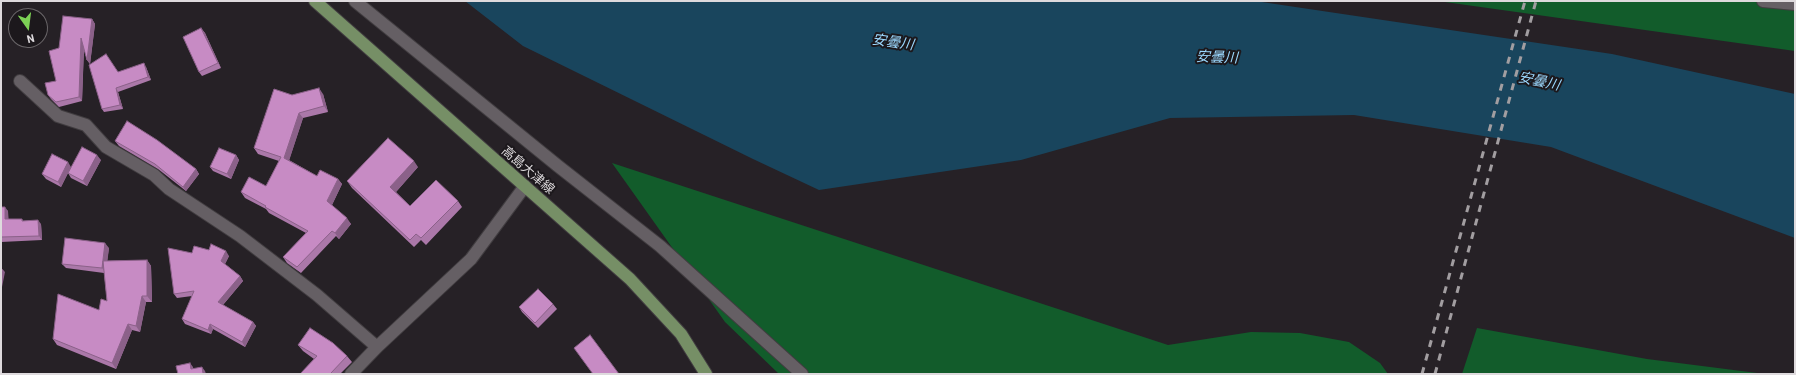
<!DOCTYPE html>
<html>
<head>
<meta charset="utf-8">
<style>
	body { margin:0 }
	#map { position:relative; width:1796px; height:375px; overflow:hidden; background:#262126; font-family:Barlow,sans-serif }
	canvas { display:block }
	.frame { position:absolute; inset:0; border:2px solid #dedadd; pointer-events:none }
	.north { position:absolute; left:8px; top:8px; width:40px; height:40px; box-sizing:border-box; background:#1c181c; border:1px solid #6a6669; border-radius:50%; rotate:166deg; font-size:11px; font-weight:700; line-height:16px; text-align:center; color:#dedadd }
	.north::after { content:''; display:block; margin:auto; width:14px; height:18px; background:#7cd155; clip-path:polygon(50% 0,100% 100%,50% 72%,0 100%) }
</style>
</head>
<body>
<div id="map">
<canvas width="1796" height="375"></canvas>
<div class="frame"></div>
<div class="north">N</div>
</div>
<script>
const g = document.querySelector('canvas').getContext('2d');
g.lineJoin = 'round';
function paint(path, color) { g.fillStyle = color; g.fill(path, 'evenodd'); }
const toPath = rows => new Path2D(rows.map(r => 'M' + r).join(''));
function trace(path, color, width, dash) { g.strokeStyle = color; g.lineWidth = width; g.lineCap = dash ? 'butt' : 'round'; g.setLineDash(dash || []); g.stroke(path); }
function write(font, color, halo, rows, align = 'center') {
  g.font = font + ' Barlow,"Noto Sans JP",sans-serif'; g.lineWidth = 4; g.setLineDash([]); g.textBaseline = 'middle'; g.strokeStyle = halo; g.fillStyle = color; for (const [text, x, y, turn = 0] of rows) {
    g.save(); g.translate(x, y); g.rotate((+turn || 0) * Math.PI / 180); g.textAlign = isNaN(turn) ? turn : align; if (halo) g.strokeText(text, 0, 0); g.fillText(text, 0, 0); g.restore();
  }
}
paint(toPath([
	[1445,1,1795,1,1795,51,1445,2],
	[612,163,1168,345,1251,332,1300,333,1349,342,1380,363,1388,374,779,374,725,322],
	[1477,328,1647,359,1765,374,1462,374]
]), '#125c2b');
paint(toPath([
	[465,1,1255,1,1612,54,1795,94,1795,238,1551,147,1354,115,1170,118,1021,160,819,190,753,159,523,46]
]), '#19455d');
const minor = toPath([
	[355,1,558,166,660,246,802,374],
	[1763,1,1795,4],
	[20,81,58,116,86,125,106,147,154,175,169,189,240,236,317,295,377,347],
	[351,374,377,347,471,259,525,186]
]);
const major = toPath([
	[315,1,630,279,681,334,706,374]
]);
trace(minor, '#413d40', 14);
trace(major, '#413d40', 14);
trace(minor, '#655f64', 12);
trace(major, '#768f66', 12);
trace(toPath([
	[1422,374,1525,1],
	[1435,374,1536,1]
]), '#a29ea1', 3, [7, 7]);
paint(toPath([
	[92,19,95,24,90,64,118,72,146,67,151,80,118,92,123,109,104,112,102,109,90,64,87,60,84,49,82,101,59,107,51,99,48,95,56,81,59,48],
	[201,28,205,33,221,68,202,76,199,72],
	[323,94,328,112,303,118,289,160,317,176,338,179,342,184,332,205,351,224,339,239,336,236,301,273,287,263,283,257,306,233,269,213,266,209,245,198,241,192,266,186,279,161,258,154,254,148,292,95],
	[115,141,196,169,199,174,186,191,158,169,119,146],
	[236,155,239,160,231,179,213,171,210,167],
	[101,160,87,186,71,178,68,173],
	[71,167,61,187,46,179,42,174],
	[418,167,396,192,410,206,458,201,462,207,426,245,421,240,414,247,352,188,347,181],
	[1,207,8,211,8,219,22,219,23,221,41,224,42,240,1,242],
	[109,248,107,261,147,260,151,266,152,302,146,302,140,332,132,330,116,369,57,345,53,339,99,310,107,301,104,273,66,268,62,264],
	[192,253,229,256,225,264,240,276,243,281,223,305,253,322,256,326,245,347,213,329,211,334,185,324,182,319,192,296,177,298,174,294],
	[553,304,557,309,538,328,522,312,519,307],
	[298,345,347,356,352,362,340,374,300,374,314,359,303,351]
]), '#ab78a9');
paint(toPath([
	[92,19,95,24,90,64,87,60],
	[201,28,205,33,221,68,218,63],
	[81,38,84,43,82,101,79,97],
	[144,63,146,67,151,80,148,77],
	[116,88,118,92,123,109,120,105],
	[319,88,323,94,328,112,324,106],
	[299,113,303,118,288,164,284,158],
	[97,155,101,160,87,186,83,181],
	[236,155,239,160,231,179,227,174],
	[414,161,418,167,395,193,390,187],
	[68,162,71,167,61,187,58,182],
	[196,169,199,174,186,191,183,187],
	[338,179,342,184,331,207,327,201],
	[5,207,8,211,9,224,5,219],
	[347,218,351,224,339,239,335,233],
	[38,220,41,224,42,240,39,236],
	[105,243,109,248,106,273,102,268],
	[226,251,229,256,224,266,221,261],
	[147,260,151,266,152,302,147,296],
	[3,270,5,272,2,287,1,285,1,281],
	[240,276,243,281,221,307,218,302],
	[142,296,146,302,140,332,136,326],
	[253,322,256,326,245,347,242,342],
	[128,324,132,330,116,369,112,363],
	[210,324,213,329,211,334,208,330],
	[190,363,193,367,194,373,191,369],
	[202,367,205,371,206,374,203,373]
]), '#8b6189');
const building = toPath([
	[63,16,92,19,87,60,81,38,79,97,56,102,48,95,45,83,56,81,49,51,59,48,63,16],
	[201,28,218,63,199,72,183,37,201,28],
	[106,54,118,72,144,63,148,77,116,88,120,105,102,109,89,65,106,54],
	[319,88,324,106,299,113,284,158,317,176,320,170,338,179,327,201,347,218,335,233,332,231,297,267,283,257,308,231,265,207,266,206,241,192,249,177,266,186,281,157,254,148,274,89,292,95,319,88],
	[127,121,157,140,196,169,183,187,155,164,115,141,127,121],
	[388,138,414,161,390,187,410,206,436,180,458,201,421,238,416,234,410,240,347,181,388,138],
	[82,147,97,155,83,181,68,173,82,147],
	[219,148,236,155,227,174,210,167,219,148],
	[52,154,68,162,58,182,42,174,52,154],
	[1,207,5,207,5,219,22,219,22,221,38,220,39,236,1,237,1,207],
	[65,238,105,243,102,268,62,264,65,238],
	[211,244,226,251,221,261,240,276,218,302,253,322,242,342,210,324,208,330,182,319,194,291,174,294,168,248,192,253,194,246,209,250,211,244],
	[147,260,147,296,142,296,136,326,128,324,112,363,53,339,58,294,99,310,101,299,107,301,103,261,147,260],
	[1,269,3,270,1,281,1,269],
	[538,289,553,304,535,323,519,307,538,289],
	[310,328,333,343,347,356,331,373,332,374,300,374,317,356,298,345,310,328],
	[590,335,619,374,593,374,574,348,590,335],
	[190,363,191,369,202,367,203,373,209,374,178,374,176,366,190,363]
]);
paint(building, '#c78bc4');
trace(building, '#8b6189', 1);
write('13px', '#dedadd', '#1c181c', [
	["高島大津線",528,170,41]
]);
write('italic 14px', '#9cd9ff', '#1c181c', [
	["安曇川",893,42,8],
	["安曇川",1217,57,2],
	["安曇川",1539,81,12]
]);
</script>
</body>
</html>
